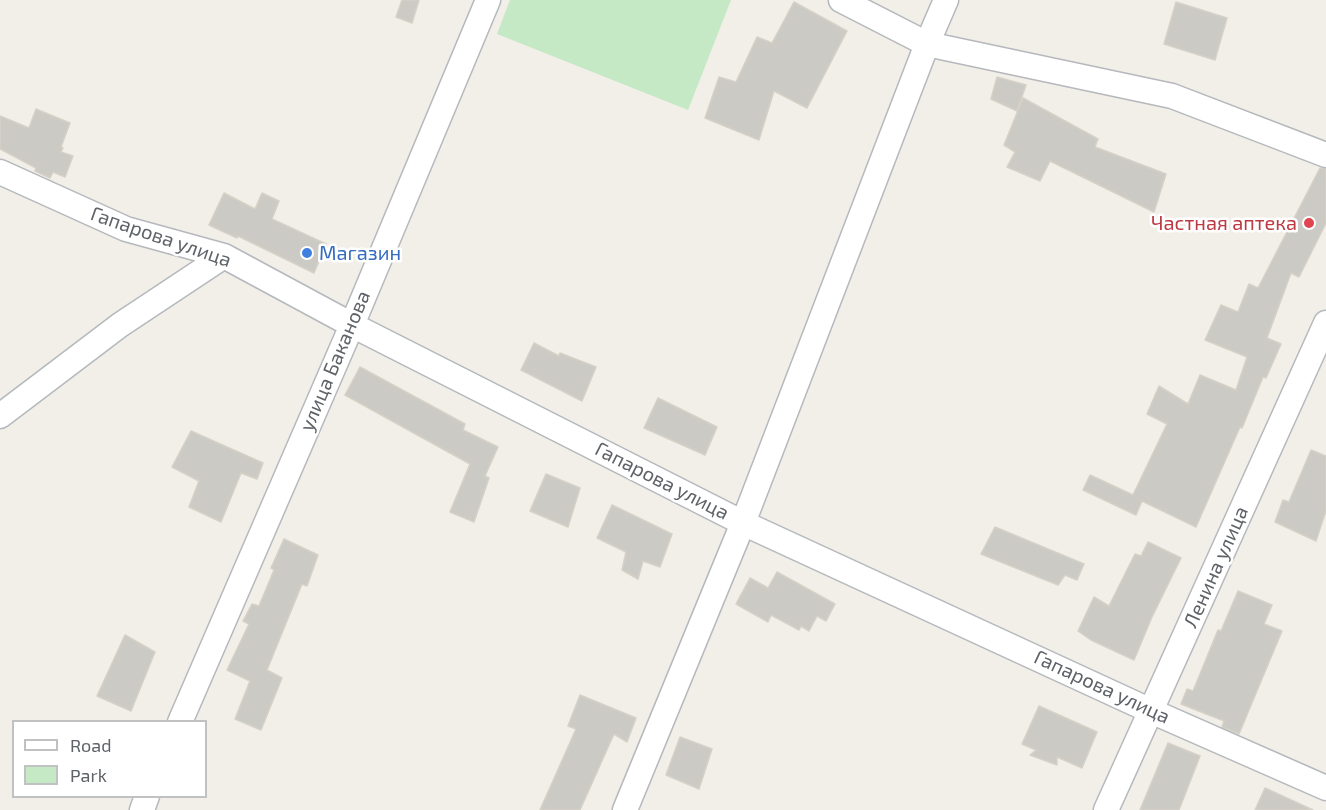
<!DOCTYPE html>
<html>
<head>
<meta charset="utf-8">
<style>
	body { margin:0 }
	#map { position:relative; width:1326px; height:810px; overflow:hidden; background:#f1efe8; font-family:"Exo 2",sans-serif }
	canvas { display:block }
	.legend { position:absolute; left:12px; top:720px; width:195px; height:78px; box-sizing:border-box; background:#fff; border:2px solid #bfc1c3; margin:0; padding:8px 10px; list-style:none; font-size:18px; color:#5f6368 }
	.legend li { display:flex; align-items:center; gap:12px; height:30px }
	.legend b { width:30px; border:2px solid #bfc1c3 }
</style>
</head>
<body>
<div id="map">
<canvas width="1326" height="810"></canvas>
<ul class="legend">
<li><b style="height:8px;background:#fff"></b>Road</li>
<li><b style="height:16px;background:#c5e8c5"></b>Park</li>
</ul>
</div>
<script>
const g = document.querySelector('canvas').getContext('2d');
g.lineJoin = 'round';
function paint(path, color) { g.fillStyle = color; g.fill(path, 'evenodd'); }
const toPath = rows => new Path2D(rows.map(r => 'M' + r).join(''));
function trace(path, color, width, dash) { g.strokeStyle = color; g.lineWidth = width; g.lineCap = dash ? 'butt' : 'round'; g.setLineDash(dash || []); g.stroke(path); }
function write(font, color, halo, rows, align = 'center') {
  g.font = font + ' "Exo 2",sans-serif'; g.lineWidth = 5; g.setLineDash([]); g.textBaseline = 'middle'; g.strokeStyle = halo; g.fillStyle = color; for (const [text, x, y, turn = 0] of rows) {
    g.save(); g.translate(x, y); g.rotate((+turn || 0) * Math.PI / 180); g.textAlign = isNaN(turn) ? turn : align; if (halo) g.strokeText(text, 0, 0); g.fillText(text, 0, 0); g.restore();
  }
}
paint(toPath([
	[510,0,731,0,688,110,497,34]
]), '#c5e8c5');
const building = toPath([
	[402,0,419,0,412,23,396,17,402,0],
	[794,2,847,31,807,108,774,91,759,140,705,118,719,77,736,82,757,37,772,43,794,2],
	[1176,2,1227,18,1215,60,1164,44,1176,2],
	[997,77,1026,85,1017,111,991,99,997,77],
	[1023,98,1098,139,1095,147,1166,174,1154,212,1050,161,1040,181,1007,167,1015,152,1004,145,1023,98],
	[36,109,70,123,61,147,63,148,61,152,73,156,65,177,53,172,50,178,35,171,36,168,0,149,0,116,29,128,36,109],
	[1320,168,1326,169,1326,223,1299,277,1291,273,1267,338,1281,344,1266,378,1263,377,1242,428,1240,427,1196,527,1142,501,1136,515,1083,490,1090,475,1133,495,1167,424,1147,414,1159,386,1188,404,1200,375,1236,390,1247,357,1205,340,1221,305,1238,312,1249,284,1258,288,1320,168],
	[224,193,255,209,262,193,279,201,272,219,326,244,314,273,238,236,237,238,209,225,224,193],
	[534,343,559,356,560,353,596,367,582,401,521,370,534,343],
	[360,367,465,424,463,430,498,447,485,476,489,478,474,522,450,512,470,464,345,395,360,367],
	[658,398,717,427,705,455,644,428,658,398],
	[191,431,263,463,257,479,241,473,221,522,189,507,199,481,172,467,191,431],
	[1311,450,1326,456,1326,511,1316,541,1275,522,1283,500,1289,502,1311,450],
	[546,474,580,488,568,527,530,511,546,474],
	[612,505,672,534,660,567,643,561,638,579,622,570,626,552,597,538,612,505],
	[995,527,1084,564,1077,580,1065,575,1058,585,981,554,995,527],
	[284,539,318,555,307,586,302,584,267,670,282,678,261,730,235,719,250,681,227,670,249,624,243,621,252,604,259,606,274,570,271,568,284,539],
	[1148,542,1181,558,1152,617,1134,660,1091,640,1078,631,1094,597,1109,606,1135,554,1141,556,1148,542],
	[777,572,835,604,826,621,817,616,809,631,801,626,799,630,771,615,768,622,736,604,750,578,768,588,777,572],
	[1238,591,1272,605,1264,624,1282,631,1239,734,1222,727,1224,721,1181,704,1187,689,1193,691,1218,630,1221,631,1238,591],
	[125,635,155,652,131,711,97,696,125,635],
	[580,695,636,718,627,742,614,734,580,810,540,810,576,729,568,726,580,695],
	[1039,706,1097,732,1082,768,1057,757,1057,765,1030,755,1036,750,1022,744,1039,706],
	[680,737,712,749,699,789,666,775,680,737],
	[1168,743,1200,756,1179,810,1140,810,1168,743],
	[1265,788,1313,810,1255,810,1265,788]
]);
paint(building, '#cccac5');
trace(building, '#d6d1c6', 1.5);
const minor = toPath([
	[841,0,927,44,1172,96,1326,155],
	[0,172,126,229,224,256,352,325,743,523,1151,711,1326,788],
	[0,416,120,325,224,256],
	[180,722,352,325,488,0],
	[142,810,147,796],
	[625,810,743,523,927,44,946,0],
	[1106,810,1326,323]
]);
trace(minor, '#b5b8bc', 27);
trace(minor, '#fff', 24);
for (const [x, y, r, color] of [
	[1309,223,6,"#e0444e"],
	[307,253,6,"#3f7fe0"]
]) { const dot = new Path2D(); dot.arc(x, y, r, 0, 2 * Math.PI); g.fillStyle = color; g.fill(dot); trace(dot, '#fff', 2); }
write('20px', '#be3a42', '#fff', [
	["Частная аптека",1297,223]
], 'right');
write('20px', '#5f6368', '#fff', [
	["Гапарова улица",161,237,19],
	["улица Баканова",335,361,-67],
	["Гапарова улица",662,481,27],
	["Ленина улица",1216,567,-66],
	["Гапарова улица",1102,687,25]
]);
write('20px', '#366cbe', '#fff', [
	["Магазин",319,253]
], 'left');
</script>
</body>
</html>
